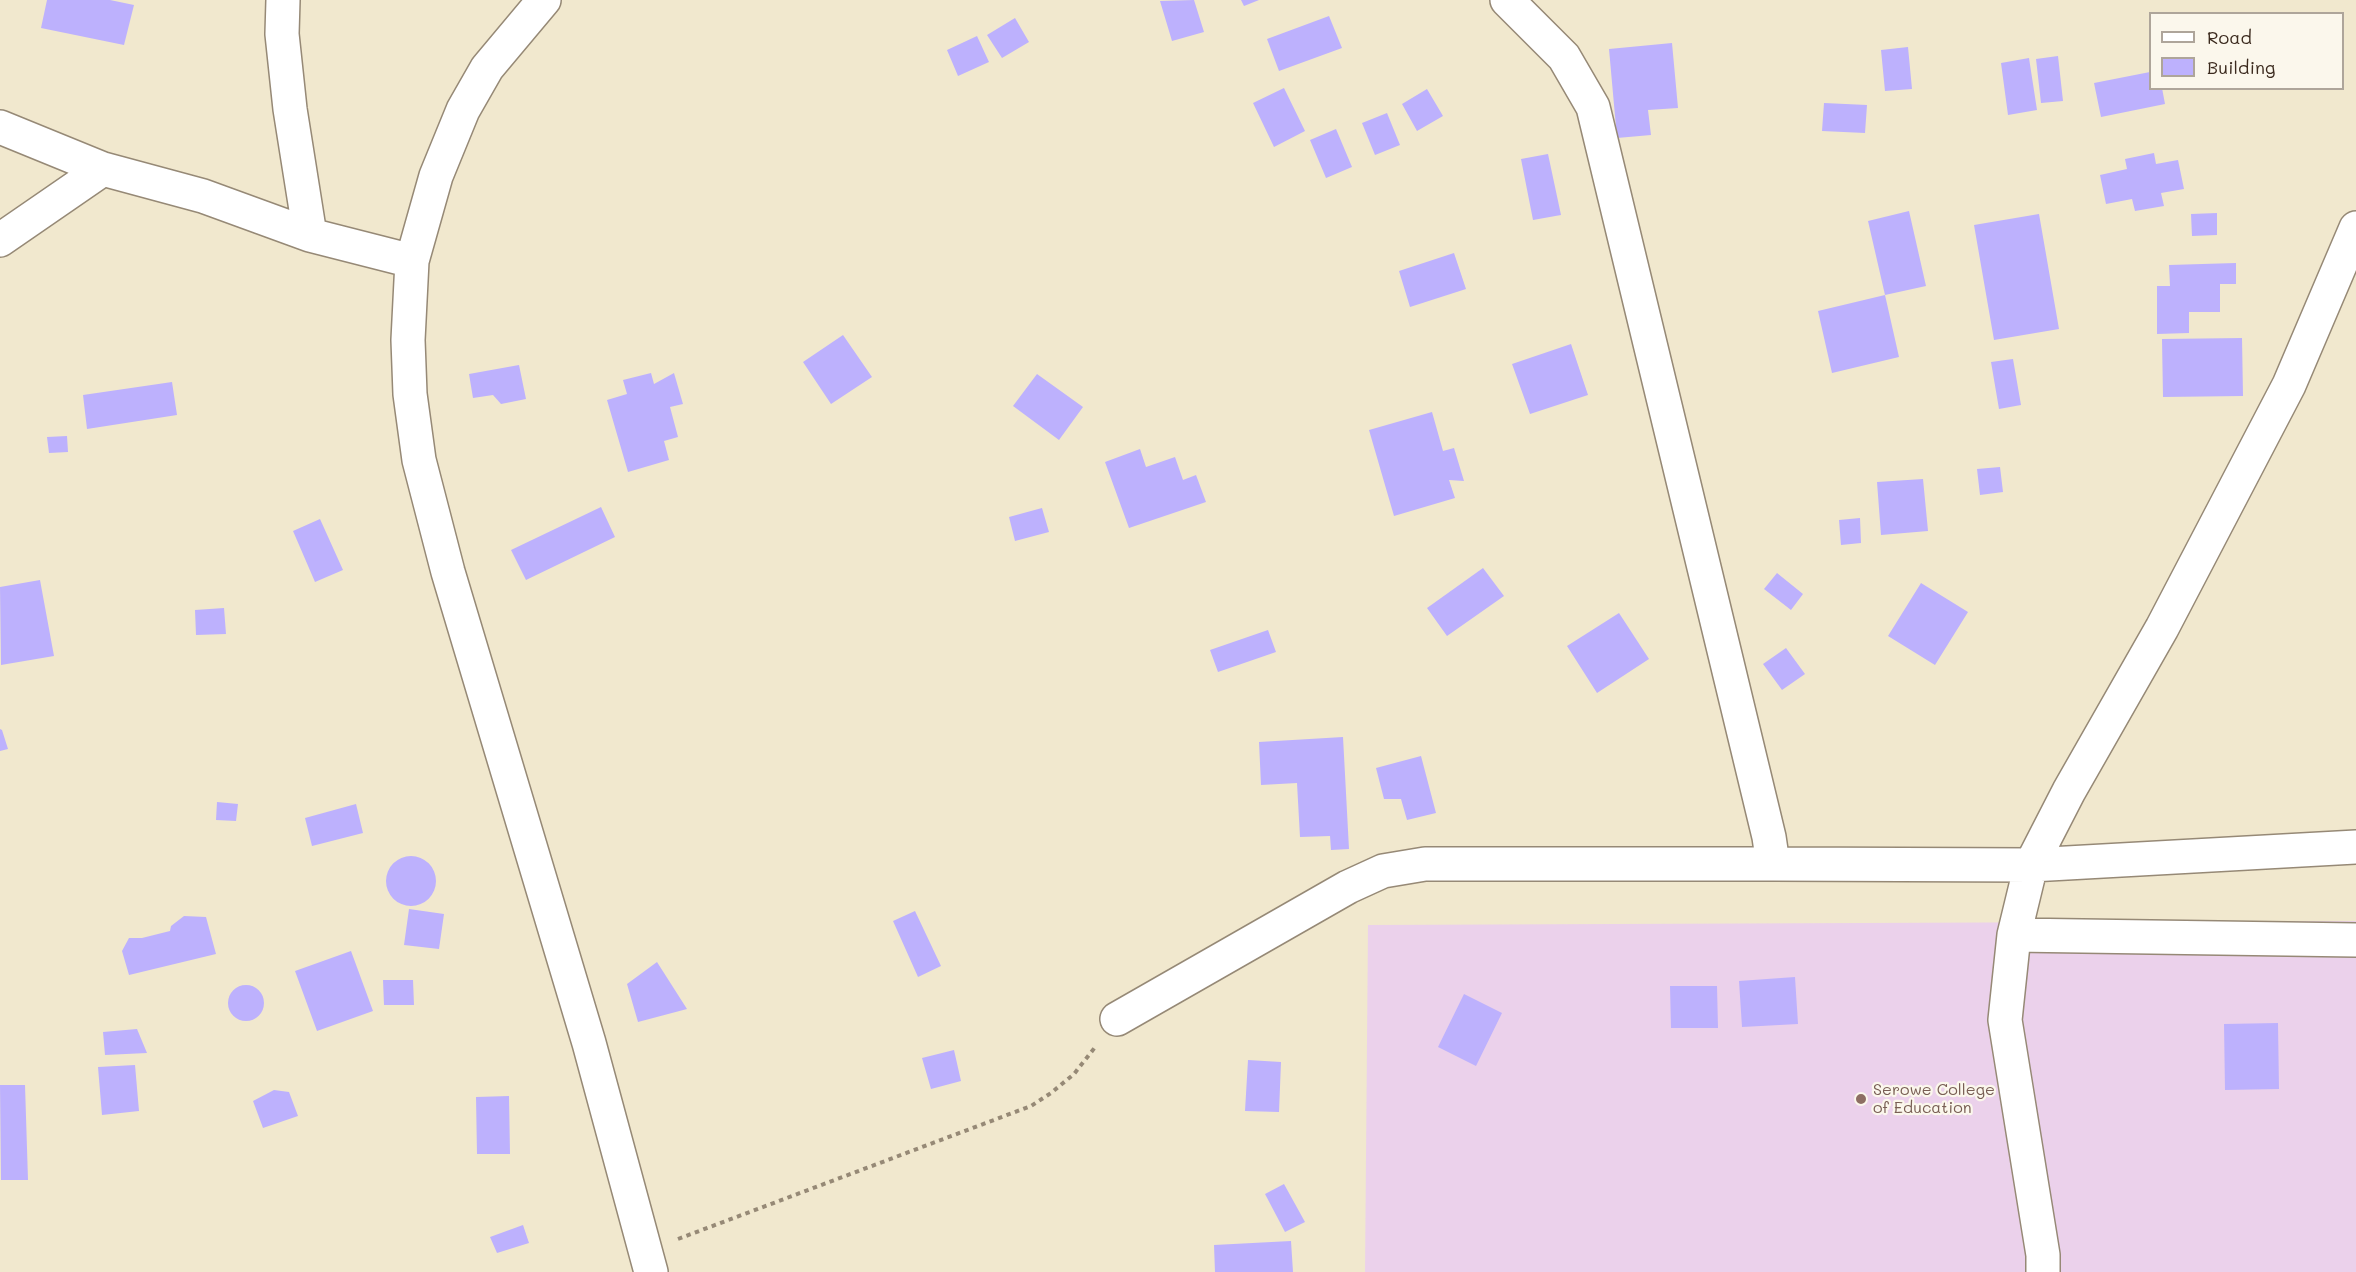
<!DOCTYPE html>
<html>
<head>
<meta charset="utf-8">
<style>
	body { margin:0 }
	#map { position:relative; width:2356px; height:1272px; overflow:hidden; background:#f1e8ce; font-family:Mali,sans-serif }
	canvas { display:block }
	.legend { position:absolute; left:2149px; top:12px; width:195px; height:78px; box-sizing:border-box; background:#fbf7ec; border:2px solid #aea59a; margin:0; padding:8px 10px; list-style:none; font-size:18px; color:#3b2a1e }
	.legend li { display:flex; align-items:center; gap:12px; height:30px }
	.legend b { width:30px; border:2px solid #aea59a }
</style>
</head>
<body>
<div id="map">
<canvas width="2356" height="1272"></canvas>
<ul class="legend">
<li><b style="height:8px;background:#fff"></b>Road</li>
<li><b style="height:16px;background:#bdb1fd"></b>Building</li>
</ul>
</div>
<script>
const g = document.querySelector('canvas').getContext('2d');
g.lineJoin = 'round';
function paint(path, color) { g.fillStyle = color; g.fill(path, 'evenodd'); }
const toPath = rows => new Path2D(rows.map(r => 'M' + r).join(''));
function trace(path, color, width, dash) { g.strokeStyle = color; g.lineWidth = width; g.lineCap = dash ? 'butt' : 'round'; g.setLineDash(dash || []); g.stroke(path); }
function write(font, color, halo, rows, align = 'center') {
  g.font = font + ' Mali,sans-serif'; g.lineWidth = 4.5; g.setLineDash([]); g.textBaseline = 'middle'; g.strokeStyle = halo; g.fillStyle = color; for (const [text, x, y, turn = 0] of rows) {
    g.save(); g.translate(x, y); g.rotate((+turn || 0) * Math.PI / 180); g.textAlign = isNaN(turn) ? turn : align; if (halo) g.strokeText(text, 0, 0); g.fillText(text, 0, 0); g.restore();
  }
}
paint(toPath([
	[2356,921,2356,1272,1365,1272,1368,925]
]), '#ebd1eb');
paint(toPath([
	[47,0,110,0,134,5,124,45,41,28],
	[1194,0,1204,32,1172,41,1160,1],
	[1241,0,1259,0,1244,6],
	[1329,16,1342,48,1279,71,1267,39],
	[1015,18,1029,42,1002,58,987,35],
	[977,36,989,62,958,76,947,50],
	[1672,43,1678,108,1648,110,1651,135,1617,138,1609,49],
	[1908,47,1912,89,1885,91,1881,50],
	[2058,56,2063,101,2041,103,2036,59],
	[2029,58,2037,110,2008,115,2001,63],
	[2150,72,2150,88,2162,88,2165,104,2101,117,2094,83],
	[1284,88,1305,131,1274,147,1253,103],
	[1427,89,1443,116,1417,131,1402,104],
	[1824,103,1867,105,1865,133,1822,131],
	[1387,113,1400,145,1375,155,1362,123],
	[1336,129,1352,167,1326,178,1310,140],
	[2154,153,2156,164,2178,160,2184,189,2161,193,2164,206,2135,211,2132,199,2106,204,2100,175,2127,169,2125,159],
	[1548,154,1561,215,1533,220,1521,159],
	[1909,211,1926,286,1885,295,1868,221],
	[2217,213,2217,235,2192,236,2191,214],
	[2039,214,2059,329,1994,340,1974,225],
	[1454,253,1466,289,1410,307,1399,271],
	[2236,263,2236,284,2220,284,2220,312,2189,312,2189,333,2157,334,2157,286,2170,286,2169,265],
	[1885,295,1899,357,1832,373,1818,311],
	[843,335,872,377,831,404,803,362],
	[2242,338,2243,396,2163,397,2162,339],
	[1571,344,1588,395,1530,414,1512,364],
	[2013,359,2021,405,1999,409,1991,362],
	[519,365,526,399,501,404,493,395,473,398,469,374],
	[651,373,654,384,674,373,683,404,670,407,678,437,664,441,669,460,628,472,607,400,627,394,623,380],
	[1037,374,1083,407,1059,440,1013,406],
	[172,382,177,415,87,429,83,395],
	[1432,412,1443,451,1454,448,1464,481,1449,480,1455,498,1394,516,1369,430],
	[67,436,68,452,49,453,47,437],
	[1140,449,1146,467,1175,457,1183,480,1196,475,1206,502,1129,528,1105,462],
	[2000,467,2003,492,1980,495,1977,469],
	[1923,479,1928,531,1881,535,1877,482],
	[601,507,615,537,526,580,511,550],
	[1042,508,1049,532,1015,541,1009,517],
	[1860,518,1861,543,1841,545,1839,520],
	[320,519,343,570,315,582,293,531],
	[1483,568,1504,596,1447,636,1427,608],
	[1777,573,1803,594,1791,610,1764,589],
	[40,580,54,656,1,665,0,587],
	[1921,583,1968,612,1935,665,1888,636],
	[224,608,226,634,196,635,195,610],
	[1619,613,1649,659,1597,693,1567,646],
	[1268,630,1276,652,1218,672,1210,650],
	[1786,648,1805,674,1782,690,1763,664],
	[0,729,2,730,8,749,0,751],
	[1343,737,1349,849,1331,850,1330,836,1300,837,1297,783,1261,785,1259,742],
	[1421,756,1436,813,1407,820,1401,799,1384,799,1376,768],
	[217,802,238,804,236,821,216,820],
	[356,804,363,833,312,846,305,818],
	'386 881a25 25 0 1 1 50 0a25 25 0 1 1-50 0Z',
	[409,909,444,914,439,949,404,945],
	[915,911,941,966,918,977,893,921],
	[184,916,206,917,216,954,129,975,122,951,129,938,142,938,170,931,171,926],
	[351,951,373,1011,317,1031,295,971],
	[657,962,687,1009,638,1022,627,984],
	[1795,977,1798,1024,1742,1027,1739,981],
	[383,980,413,980,414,1005,384,1005],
	'228 1003a18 18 0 1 1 36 0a18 18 0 1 1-36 0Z',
	[1670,986,1717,986,1718,1028,1671,1028],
	[1464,994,1502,1013,1476,1066,1438,1047],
	[2278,1023,2279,1089,2225,1090,2224,1024],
	[137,1029,147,1053,105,1055,103,1032],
	[954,1050,961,1081,931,1089,922,1058],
	[1248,1060,1281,1062,1279,1112,1245,1111],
	[135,1065,139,1111,102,1115,98,1067],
	[0,1085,25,1085,28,1180,1,1180],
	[274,1090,289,1092,298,1116,263,1128,253,1101],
	[509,1096,510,1154,477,1154,476,1097],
	[1284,1184,1305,1222,1285,1232,1265,1194],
	[523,1225,529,1243,497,1253,490,1237],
	[1291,1241,1293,1272,1215,1272,1214,1245]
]), '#bdb1fd');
const minor = toPath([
	[283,0,282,34,290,109,310,235],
	[544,0,487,68,463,110,436,176,412,261,408,340,410,394,419,460,448,572,589,1043,651,1272],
	[1507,0,1564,57,1593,107,1769,837,1773,864,2031,865,2356,847],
	[0,127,103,169],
	[0,240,103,169,203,196,310,235,412,261],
	[2014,935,2356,940],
	[1117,1019,1348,887,1383,871,1425,864,1773,864],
	[2043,1272,2043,1255,2005,1020,2014,935,2031,865,2069,791,2162,628,2289,385,2356,228]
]);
trace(minor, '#968976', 36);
trace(toPath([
	[678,1239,1031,1106,1051,1093,1074,1074,1096,1046]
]), '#968976', 4, [4.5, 4.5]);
trace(minor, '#fff', 33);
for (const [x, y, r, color] of [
	[1861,1099,6,"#8d6e63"]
]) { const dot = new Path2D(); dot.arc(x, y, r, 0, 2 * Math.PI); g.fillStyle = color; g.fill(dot); trace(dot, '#fbf7ec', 2); }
write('16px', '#785e54', '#fbf7ec', [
	["Serowe College",1873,1090],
	["of Education",1873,1108]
], 'left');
</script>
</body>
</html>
